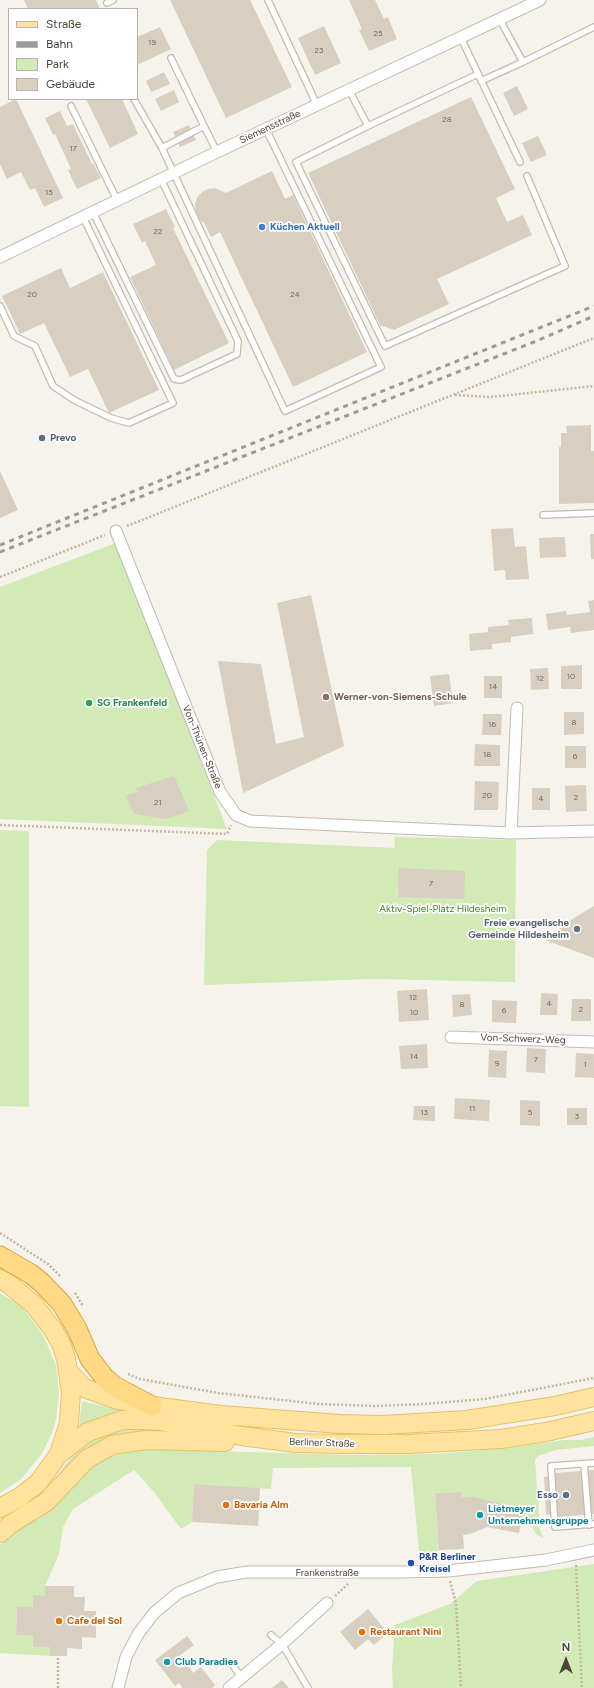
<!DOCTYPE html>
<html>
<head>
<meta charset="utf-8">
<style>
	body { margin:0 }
	#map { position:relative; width:594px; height:1688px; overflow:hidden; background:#f6f3ec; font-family:Figtree,sans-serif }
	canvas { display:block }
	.legend { position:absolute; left:8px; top:8px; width:130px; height:92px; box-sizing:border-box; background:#fff; border:1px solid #b7b4b0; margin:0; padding:5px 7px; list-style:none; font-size:12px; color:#4b4439 }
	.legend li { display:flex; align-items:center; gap:8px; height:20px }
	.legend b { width:20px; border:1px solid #b7b4b0 }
	.north { position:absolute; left:546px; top:1640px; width:40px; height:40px; -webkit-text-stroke:3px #fff; paint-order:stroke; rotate:0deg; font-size:11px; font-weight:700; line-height:16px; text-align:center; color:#4b4439 }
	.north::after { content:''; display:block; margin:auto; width:14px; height:18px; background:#4b4439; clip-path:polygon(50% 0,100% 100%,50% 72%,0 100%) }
</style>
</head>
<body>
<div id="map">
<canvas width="594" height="1688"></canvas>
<ul class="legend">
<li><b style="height:5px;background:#ffe39c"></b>Straße</li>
<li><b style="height:5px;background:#9a9a9a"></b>Bahn</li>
<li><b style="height:11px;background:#d2eab5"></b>Park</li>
<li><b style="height:11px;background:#d8cfc1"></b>Gebäude</li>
</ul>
<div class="north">N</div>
</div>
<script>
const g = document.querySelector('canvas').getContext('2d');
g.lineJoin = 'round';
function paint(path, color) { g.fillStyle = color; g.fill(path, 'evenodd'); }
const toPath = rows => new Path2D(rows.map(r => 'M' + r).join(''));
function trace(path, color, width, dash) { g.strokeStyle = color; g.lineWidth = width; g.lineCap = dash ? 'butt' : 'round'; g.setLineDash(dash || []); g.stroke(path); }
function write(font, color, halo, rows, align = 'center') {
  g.font = font + ' Figtree,sans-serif'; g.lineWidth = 3.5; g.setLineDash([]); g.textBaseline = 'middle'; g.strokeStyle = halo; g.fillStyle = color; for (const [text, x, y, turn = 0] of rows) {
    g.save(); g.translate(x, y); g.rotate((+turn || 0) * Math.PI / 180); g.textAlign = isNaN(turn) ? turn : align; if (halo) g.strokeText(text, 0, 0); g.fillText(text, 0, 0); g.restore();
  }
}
paint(toPath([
	[116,543,227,829,0,819,0,587],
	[0,830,29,831,29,1107,0,1106],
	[394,837,516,840,515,982,373,979,204,985,207,850,217,840,395,848],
	[0,1293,15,1302,26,1312,44,1337,56,1365,59,1392,56,1420,52,1433,41,1455,20,1480,0,1493],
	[82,1401,131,1413,102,1417,79,1428],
	[121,1429,134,1429,163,1434,130,1437,45,1499,45,1494,75,1451,98,1436],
	[594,1437,594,1446,556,1450,538,1456,535,1460,540,1529,543,1538,537,1535,531,1526,521,1522,524,1509,474,1497,461,1497,460,1492,435,1493,439,1550,420,1563,411,1467,273,1468,271,1489,194,1484,192,1522,181,1529,154,1492,134,1470,73,1509,63,1527,59,1554,45,1586,45,1596,33,1596,33,1607,17,1607,16,1635,33,1636,33,1647,50,1647,50,1656,0,1653,0,1545,88,1468,111,1456,141,1449,352,1455,436,1454,510,1448,564,1440,581,1440],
	[594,1564,594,1688,393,1688,392,1668,395,1625,450,1604,477,1581]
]), '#d2eab5');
paint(toPath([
	[24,0,96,0,100,9,28,9],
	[170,0,250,0,292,87,226,118],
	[349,0,375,0,384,19,388,17,397,39,369,51,359,30,362,29],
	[324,26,341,63,315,75,298,38],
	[160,27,171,49,137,65,137,37],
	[164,72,170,84,151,92,146,81],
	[517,86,528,109,514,116,503,93],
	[174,90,179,102,161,111,155,99],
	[471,97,515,189,496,198,507,222,523,215,532,235,437,279,449,304,394,330,380,325,308,173],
	[16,99,63,198,44,207,35,188,30,190,21,172,7,179,0,164,0,107],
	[86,99,122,99,138,134,110,148],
	[60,111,67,126,73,124,92,164,93,163,101,178,77,189,68,170,71,169,55,134,53,135,45,118],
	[189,125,196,140,180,147,173,132],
	[538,136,547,155,531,162,522,143],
	[272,171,285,199,293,195,367,352,293,387,220,232,211,237,205,224,199,219,196,212,195,205,197,198,202,192,208,189,215,188,226,193],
	[166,209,175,227,173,228,229,343,174,370,130,277,156,265,145,241,142,243,133,224],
	[61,268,70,288,103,272,159,390,109,413,88,369,70,377,44,323,20,334,2,296],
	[591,425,591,451,594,451,594,503,559,504,559,447,561,447,561,433,567,433,566,426],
	[0,471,18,510,0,518],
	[513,528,515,547,526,546,529,579,506,580,505,570,494,571,491,529],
	[590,534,594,534,594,559,591,559],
	[565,537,566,557,540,558,539,538],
	[311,595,344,746,243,793,218,661,261,664,276,744,304,737,277,603],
	[594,600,594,630,571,633,570,627,548,630,546,614,566,611,567,615,590,612,588,601],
	[532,618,533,634,511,637,511,642,492,644,492,649,470,651,469,634,488,632,488,627,509,625,508,620],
	[582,665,582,689,561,689,561,666],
	[548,668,549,689,531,690,530,669],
	[449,674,453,703,434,706,430,676],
	[484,676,502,676,502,698,484,698],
	[564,712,584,712,584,734,564,735],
	[483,714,502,714,501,735,482,735],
	[475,744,500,745,500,766,474,766],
	[565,746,586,746,586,768,565,768],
	[174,776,189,811,166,819,134,814,126,796,137,792,136,788],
	[475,781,499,782,498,810,474,810],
	[586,785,587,811,566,812,565,786],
	[532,788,550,788,550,810,532,810],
	[399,868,465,871,464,899,398,897],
	[594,906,594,958,545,940,574,918],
	[427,989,429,1020,399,1022,397,991],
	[541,993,558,994,557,1015,540,1015],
	[470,994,472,1015,453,1017,452,995],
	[572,999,591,999,591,1021,571,1021],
	[492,1000,517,1001,516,1023,492,1022],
	[427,1044,428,1068,401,1069,399,1046],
	[527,1048,546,1049,545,1073,526,1072],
	[489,1050,507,1051,506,1078,488,1077],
	[576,1053,594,1054,594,1078,575,1077],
	[455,1098,490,1100,489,1121,454,1119],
	[520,1100,540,1101,540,1126,520,1125],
	[414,1106,435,1106,435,1121,413,1120],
	[567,1108,587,1108,587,1125,567,1125],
	[594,1470,594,1514,558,1517,558,1514,546,1515,544,1477,555,1476,555,1473],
	[194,1484,260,1488,258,1526,192,1522],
	[461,1492,461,1497,474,1497,524,1509,519,1533,487,1527,470,1534,463,1535,464,1549,439,1550,435,1493],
	[45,1586,74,1586,74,1597,85,1597,84,1611,96,1611,96,1638,82,1637,82,1649,67,1648,67,1656,50,1656,50,1647,33,1647,33,1636,16,1635,17,1607,33,1607,33,1595,45,1596],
	[368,1609,388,1633,374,1645,368,1639,355,1650,340,1632],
	[187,1636,194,1645,175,1659,181,1668,187,1663,193,1673,201,1667,215,1685,212,1688,182,1688,179,1683,175,1686,155,1660],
	[282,1680,289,1688,272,1688]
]), '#d8cfc1');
const service = toPath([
	[268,0,317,105],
	[107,3,113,0],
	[500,20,523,62,594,27],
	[461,38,520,162],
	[171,58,204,126],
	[481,81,523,62],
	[349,90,368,126,478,74],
	[134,99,162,148],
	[71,106,117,200],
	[368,126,296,162,385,346,565,266,527,176],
	[217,152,204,126,162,148,285,411,381,367,266,129],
	[93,212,174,379,181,380,237,354,238,341,161,179],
	[0,306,14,336,35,346,53,386,74,400,111,418,129,423,173,403,83,217],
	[543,515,594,513],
	[594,1463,551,1466,555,1527,594,1524],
	[584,1464,589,1525],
	[271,1635,282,1644,308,1688],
	[234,1667,241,1677]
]);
const minor = toPath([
	[0,257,217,152,540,0],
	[116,531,220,792,236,815,250,821,420,829,511,833,594,831],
	[511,833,517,708],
	[451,1037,594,1042],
	[118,1688,126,1657,138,1634,154,1613,178,1593,217,1577,247,1572,401,1572,448,1571,546,1560,594,1550],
	[229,1688,282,1644,327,1603]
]);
const primary = toPath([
	[0,1279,9,1284,34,1305,54,1331,62,1346,66,1359,71,1392,69,1423,59,1454,38,1483,20,1497,0,1508],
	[69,1372,84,1388,118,1400,152,1406,221,1415,340,1424,383,1425,467,1420,555,1406,594,1397],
	[59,1454,88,1432,122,1420,140,1420,161,1421,241,1436,296,1443,342,1444,408,1444,501,1439,546,1432,594,1421],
	[0,1533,11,1524,46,1502,87,1459,112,1445,146,1440,225,1442]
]);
const trunk = toPath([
	[0,1256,31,1274,42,1283,62,1304,77,1329,90,1359,104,1377,114,1386,152,1406]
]);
trace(service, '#c2bbae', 8);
trace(minor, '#c2bbae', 13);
trace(primary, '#e6c16a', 20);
trace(trunk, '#e0a43c', 21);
trace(toPath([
	[455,395,491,397,594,386],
	[127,526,594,338],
	[0,577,105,535],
	[0,825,227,834,231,825],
	[0,1233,48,1264,60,1276],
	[75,1293,83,1306],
	[128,1374,140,1379,218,1393,319,1404,376,1406,424,1404,485,1399,594,1378],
	[576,1565,582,1688],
	[450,1581,456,1603,461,1688],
	[335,1596,349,1583],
	[58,1688,58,1656]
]), '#c4b79f', 2.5, [2, 2]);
trace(service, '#fff', 5.5);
trace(minor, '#fff', 11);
trace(primary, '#ffe39c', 18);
trace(trunk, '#ffd985', 19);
trace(toPath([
	[0,545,594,306],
	[0,552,534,342,594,316]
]), '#9a9a9a', 3, [5, 5]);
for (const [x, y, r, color] of [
	[262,227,4,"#3f7fe0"],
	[42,438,4,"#5c6f8a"],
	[326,697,4,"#8d6e63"],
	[89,703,4,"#2e9e5b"],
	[577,929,4,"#6b7280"],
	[566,1495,4,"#5c6f8a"],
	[226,1505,4,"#e8710a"],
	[480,1515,4,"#0f9aa8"],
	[411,1563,4,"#1a4fb4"],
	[59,1621,4,"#e8710a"],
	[362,1632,4,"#e8710a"],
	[167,1662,4,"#0f9aa8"]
]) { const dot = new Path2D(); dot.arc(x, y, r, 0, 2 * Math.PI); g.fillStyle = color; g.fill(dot); trace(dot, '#fff', 1.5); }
write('8px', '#6e675b', null, [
	["25",378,34],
	["19",152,43],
	["23",319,51],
	["28",447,120],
	["17",73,149],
	["15",49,193],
	["22",158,232],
	["20",32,295],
	["24",295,295],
	["10",571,677],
	["12",540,679],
	["14",493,687],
	["8",574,723],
	["16",492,725],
	["18",487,755],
	["6",575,757],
	["20",487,796],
	["2",576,798],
	["4",541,799],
	["21",158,803],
	["7",431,884],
	["12",413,998],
	["4",549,1004],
	["8",462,1005],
	["2",581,1010],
	["6",504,1011],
	["10",414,1013],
	["14",414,1057],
	["7",536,1060],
	["9",497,1064],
	["1",585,1065],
	["11",472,1109],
	["13",424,1113],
	["5",530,1113],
	["3",577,1117]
]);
write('10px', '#4b4439', '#fff', [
	["Siemensstraße",270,127,-25],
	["Von-Thünen-Straße",202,747,68],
	["Von-Schwerz-Weg",523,1039,2],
	["Berliner Straße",322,1443,2],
	["Frankenstraße",327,1573]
]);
write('bold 10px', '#366cbe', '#fff', [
	["Küchen Aktuell",270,227]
], 'left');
write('bold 10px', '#4e5e75', '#fff', [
	["Prevo",50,438],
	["Esso",558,1495,"right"]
], 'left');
write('bold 10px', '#785e54', '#fff', [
	["Werner-von-Siemens-Schule",334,697]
], 'left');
write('bold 10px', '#27864d', '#fff', [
	["SG Frankenfeld",97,703]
], 'left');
write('10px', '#4a7f2a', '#fff', [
	["Aktiv-Spiel-Platz Hildesheim",443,909]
]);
write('bold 10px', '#5b616d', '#fff', [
	["Freie evangelische",569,923],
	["Gemeinde Hildesheim",569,935]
], 'right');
write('bold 10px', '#c56008', '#fff', [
	["Bavaria Alm",234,1505],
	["Cafe del Sol",67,1621],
	["Restaurant Nini",370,1632]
], 'left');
write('bold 10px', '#0d838f', '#fff', [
	["Lietmeyer",488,1509],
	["Unternehmensgruppe",488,1521],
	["Club Paradies",175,1662]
], 'left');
write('bold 10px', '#164399', '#fff', [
	["P&R Berliner",419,1557],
	["Kreisel",419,1569]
], 'left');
</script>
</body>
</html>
